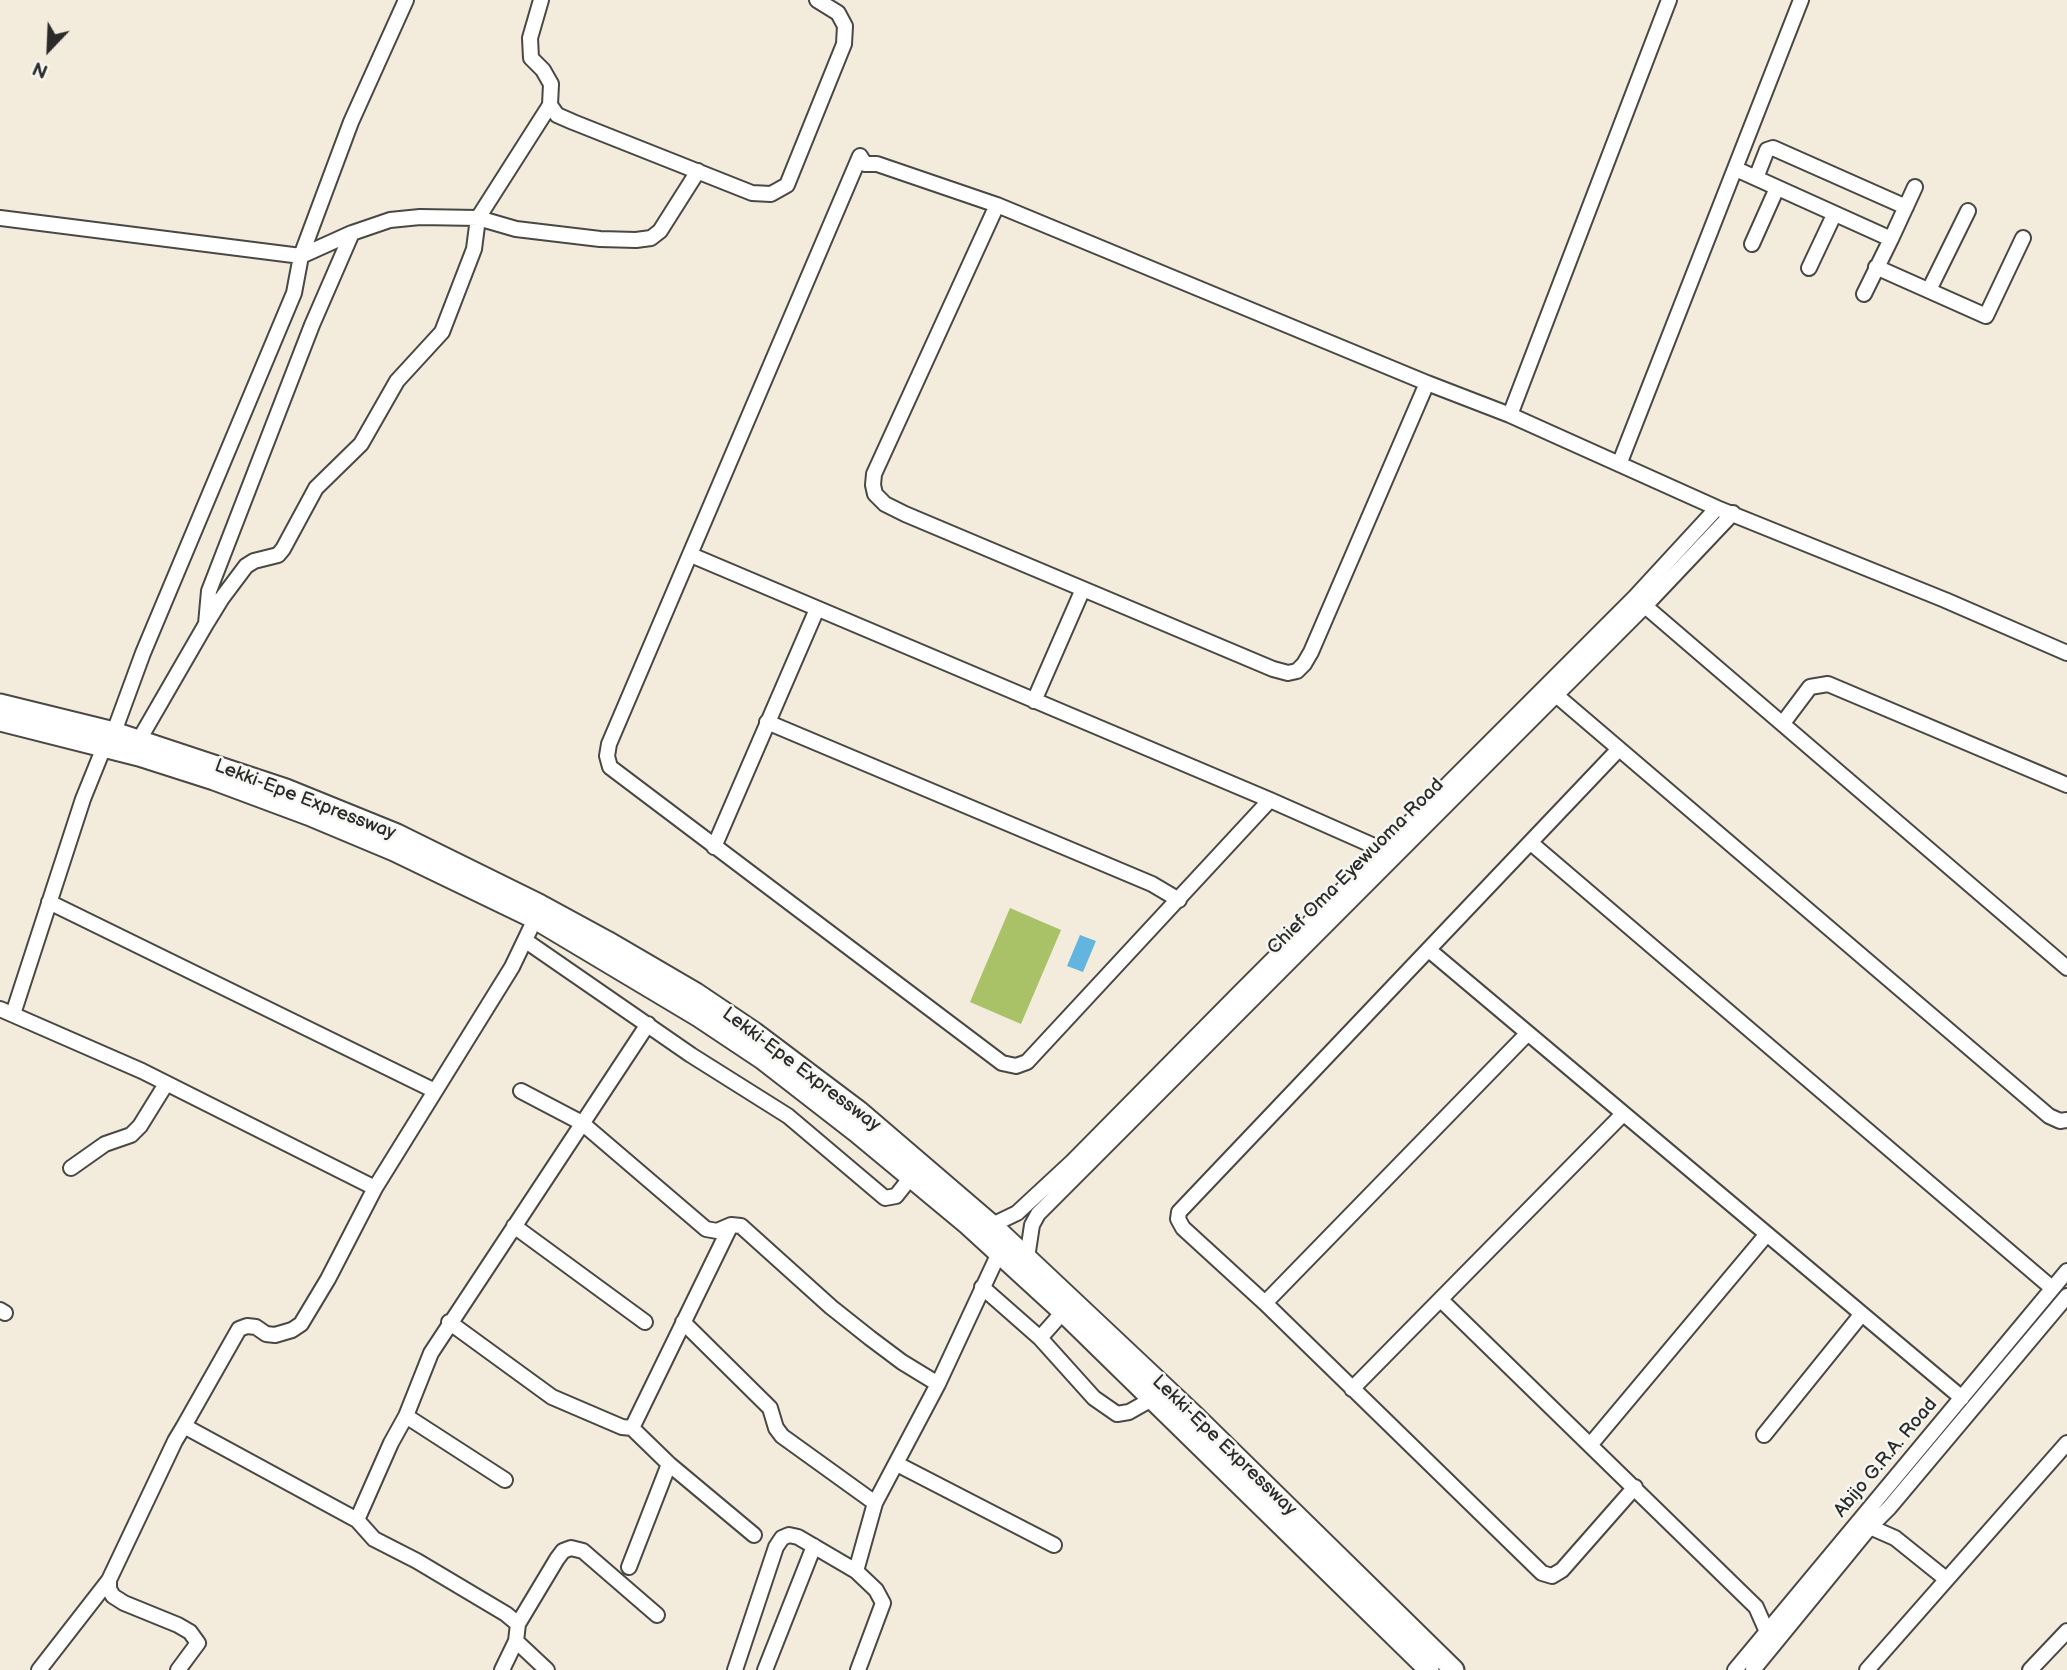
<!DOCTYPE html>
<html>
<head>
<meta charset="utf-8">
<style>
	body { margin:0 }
	#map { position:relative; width:2067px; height:1670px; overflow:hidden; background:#f3ebdb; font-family:"Balsamiq Sans",sans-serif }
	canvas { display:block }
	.north { position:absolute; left:14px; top:14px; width:70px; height:70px; -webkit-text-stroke:5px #f6f6f2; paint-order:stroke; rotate:203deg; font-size:19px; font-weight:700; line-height:28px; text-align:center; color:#2b2b2b }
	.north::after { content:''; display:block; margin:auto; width:24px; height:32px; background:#2b2b2b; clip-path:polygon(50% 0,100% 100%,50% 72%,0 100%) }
</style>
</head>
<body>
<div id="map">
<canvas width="2067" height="1670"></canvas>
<div class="north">N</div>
</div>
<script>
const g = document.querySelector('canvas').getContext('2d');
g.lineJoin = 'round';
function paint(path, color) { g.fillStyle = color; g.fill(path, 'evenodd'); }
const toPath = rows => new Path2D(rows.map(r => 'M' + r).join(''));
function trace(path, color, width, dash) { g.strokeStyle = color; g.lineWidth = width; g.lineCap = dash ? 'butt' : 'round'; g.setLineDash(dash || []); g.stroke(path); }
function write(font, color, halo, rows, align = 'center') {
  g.font = font + ' "Balsamiq Sans",sans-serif'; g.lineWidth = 5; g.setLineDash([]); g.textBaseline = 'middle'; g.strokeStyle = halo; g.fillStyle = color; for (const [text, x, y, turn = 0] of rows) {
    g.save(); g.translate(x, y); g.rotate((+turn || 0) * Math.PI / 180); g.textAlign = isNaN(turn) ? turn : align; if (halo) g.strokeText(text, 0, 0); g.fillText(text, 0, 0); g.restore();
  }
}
paint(toPath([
	[1010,908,1061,930,1021,1024,970,1002]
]), '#a9c167');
paint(toPath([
	[1080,935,1096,941,1083,972,1067,966]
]), '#63b4de');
const minor = toPath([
	[550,105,557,115,573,122,752,193,771,194,787,185,844,44,845,26,838,13,817,0],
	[1736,169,1891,239,1864,294],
	[1756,178,1767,150,1773,148,1906,207],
	[997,205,874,474,873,485,875,494,885,504,905,514,1273,669,1288,673,1297,671,1304,664,1311,652,1427,383],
	[0,218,301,256,352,233,390,220,420,217,478,218,516,229,600,239,636,240,651,238,660,231,698,171],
	[1891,239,1915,187],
	[1752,244,1777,188],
	[1876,267,1986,316,2023,238],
	[1809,268,1834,215],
	[1929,290,1968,211],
	[1510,415,1669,0],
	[1620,462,1801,0],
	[691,555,1270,800,1383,850,1386,854],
	[1638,600,2067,968],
	[206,624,222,598,246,566,254,561,278,555,283,549,316,488,361,444,397,381,442,332,474,249,478,218,550,105,551,84,543,70,531,58,530,38,541,0],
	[1556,695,2049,1116,2060,1121,2067,1120],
	[1034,701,1083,589],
	[767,722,1152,884,1179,900],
	[1783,723,1810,687,1828,684,2067,785],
	[114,732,143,653,294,293,301,256,351,122,406,0],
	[139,740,206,624,209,591,312,325,352,233],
	[1618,750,1179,1212,1178,1219,1183,1228,1265,1303,1542,1573,1552,1576,1562,1570,1635,1487],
	[1270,800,1027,1062,1016,1066,1002,1063,610,767,607,756,609,744,860,156,865,164,877,164,997,205,1427,383,1510,415,1717,508,1945,600,2067,653],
	[1531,843,2052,1288],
	[714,847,817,609],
	[49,902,435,1091],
	[526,941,691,1055,788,1116,885,1198,896,1196,911,1177],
	[1429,950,1962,1398],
	[0,1009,142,1071,375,1188],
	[13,1014,83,799,104,747],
	[521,1091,582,1123,706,1229,717,1231,731,1225,741,1226,831,1307,870,1338,902,1362,938,1384],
	[71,1168,105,1144,131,1135,140,1126,166,1084],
	[992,1225,1017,1213,1072,1162,1240,992,1635,597,1717,508],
	[514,1226,645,1322],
	[1027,1258,1032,1225,1038,1214,1645,606,1733,513],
	[982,1287,1040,1338,1094,1398,1117,1414,1129,1412,1152,1399],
	[1441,1300,1756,1607,1767,1632,1773,1637],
	[1265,1303,1527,1034],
	[0,1310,5,1313],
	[449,1322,552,1397,622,1427,632,1428,669,1464,629,1567],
	[683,1322,770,1408,776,1428,782,1436,875,1503],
	[1040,1338,1063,1312],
	[1352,1389,1623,1114],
	[406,1416,505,1480],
	[184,1426,239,1329,247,1326,256,1327,266,1334,275,1335,292,1330,301,1324,328,1279,375,1188,512,967,535,919],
	[632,1428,731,1225],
	[1764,1435,1861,1315],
	[1591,1444,1767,1234],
	[669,1464,754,1535],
	[897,1464,1054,1545],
	[357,1520,391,1443,406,1416,431,1353,648,1024],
	[1870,1527,1895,1538,1946,1579],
	[856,1571,875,1503,938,1384,999,1253],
	[518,1624,557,1559,563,1551,571,1548,583,1551,657,1615],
	[39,1670,109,1580],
	[178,1670,198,1643,190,1632,178,1625,124,1603,113,1596,109,1589,109,1580,175,1441,184,1426,357,1520,374,1539,417,1561,506,1614,518,1624,516,1641,547,1670],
	[502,1670,516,1641],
	[735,1670,776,1547,782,1538,789,1535,798,1537,856,1571,876,1590,883,1603,858,1670],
	[765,1670,814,1546],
	[1735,1670,2067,1271],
	[1753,1670,1870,1527,1889,1508,2067,1296],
	[1867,1670,2067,1443],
	[2030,1670,2067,1631]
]);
const highway = toPath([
	[0,704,114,732,286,789,397,834,539,904,607,941,696,993,754,1032,859,1111,992,1225,1196,1417,1454,1670],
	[0,721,139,756,214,780,308,815,394,851,535,919,699,1017,762,1059,856,1132,968,1225,1063,1312,1429,1670]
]);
trace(minor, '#494845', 18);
trace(highway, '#494845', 23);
trace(minor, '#fff', 14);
trace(highway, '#fff', 19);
write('19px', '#2b2b2b', '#f6f6f2', [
	["Lekki-Epe Expressway",305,800,21],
	["Chief Oma Eyewuoma Road",1356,867,-45],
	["Lekki-Epe Expressway",801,1070,37],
	["Lekki-Epe Expressway",1224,1446,44],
	["Abijo G.R.A. Road",1886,1458,-50]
]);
</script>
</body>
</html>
